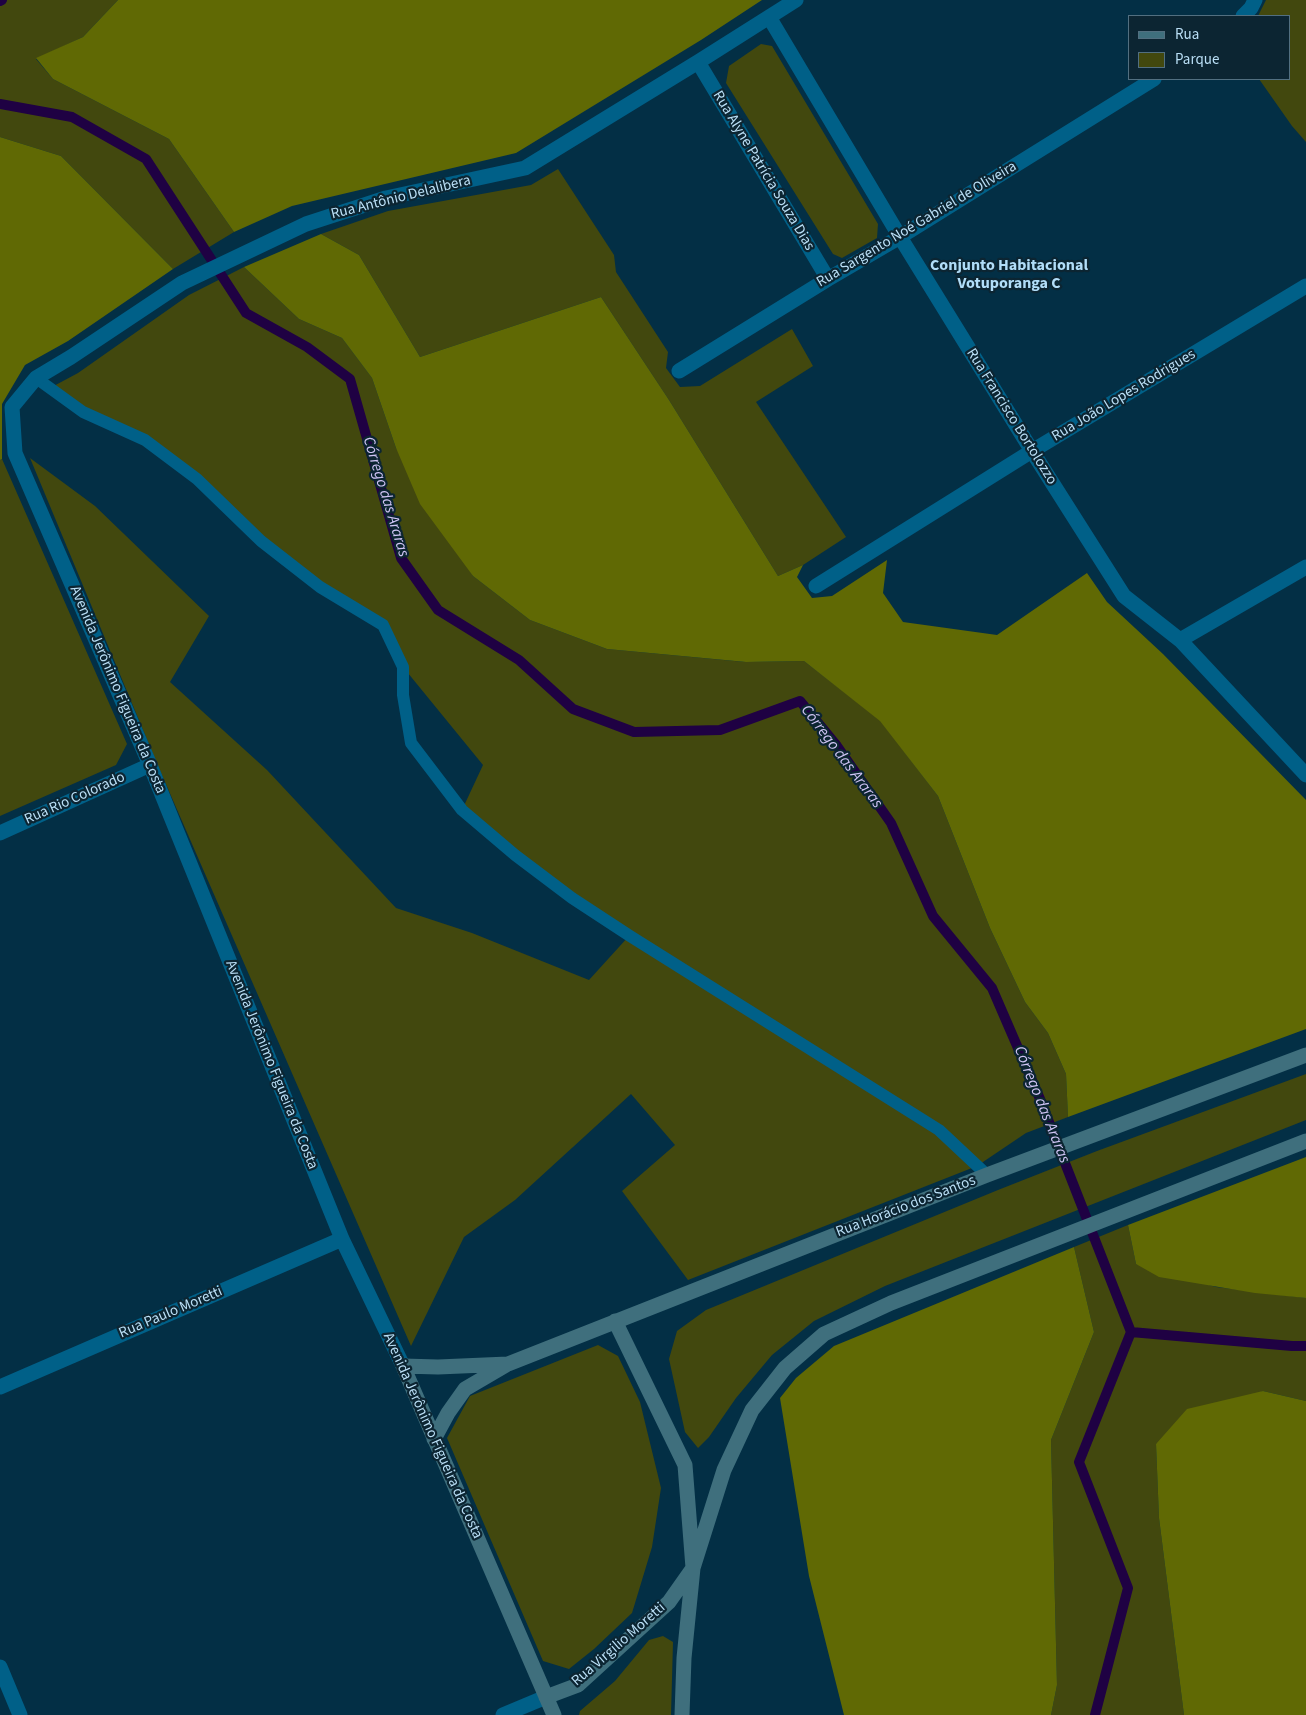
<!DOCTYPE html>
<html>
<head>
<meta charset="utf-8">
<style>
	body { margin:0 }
	#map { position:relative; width:1306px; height:1715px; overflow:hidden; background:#032f45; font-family:"Source Sans 3",sans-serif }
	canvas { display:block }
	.legend { position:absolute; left:1128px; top:15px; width:162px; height:65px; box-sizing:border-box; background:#0c2532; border:1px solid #526f80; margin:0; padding:6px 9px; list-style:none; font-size:15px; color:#badff6 }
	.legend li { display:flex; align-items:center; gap:10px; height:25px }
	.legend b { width:25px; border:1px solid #526f80 }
</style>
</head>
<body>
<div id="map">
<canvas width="1306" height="1715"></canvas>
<ul class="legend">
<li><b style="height:6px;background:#3f6f7d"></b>Rua</li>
<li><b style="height:14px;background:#42480e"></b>Parque</li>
</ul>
</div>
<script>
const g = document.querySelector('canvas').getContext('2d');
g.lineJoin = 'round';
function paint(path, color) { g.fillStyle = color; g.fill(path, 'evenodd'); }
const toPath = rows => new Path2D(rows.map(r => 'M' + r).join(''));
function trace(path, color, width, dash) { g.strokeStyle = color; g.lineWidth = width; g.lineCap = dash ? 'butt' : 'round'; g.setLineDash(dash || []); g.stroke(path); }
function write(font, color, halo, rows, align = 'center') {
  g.font = font + ' "Source Sans 3",sans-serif'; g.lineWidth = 4.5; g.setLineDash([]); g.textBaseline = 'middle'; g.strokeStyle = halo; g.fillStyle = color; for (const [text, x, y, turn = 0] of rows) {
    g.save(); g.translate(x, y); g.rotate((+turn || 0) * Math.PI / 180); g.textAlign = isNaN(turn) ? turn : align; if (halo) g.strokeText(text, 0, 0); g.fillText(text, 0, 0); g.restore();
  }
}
paint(toPath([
	[0,0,118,0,83,37,36,59,53,79,169,139,234,232,173,269,61,156,0,137],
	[1266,0,1306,0,1306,142,1292,126,1259,79,1290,79,1290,16,1258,16],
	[761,44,772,46,878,224,877,238,842,258,833,254,726,83,729,66],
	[558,169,614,255,616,272,668,352,666,368,680,387,700,386,792,329,813,366,756,402,846,537,803,565,778,576,669,400,601,297,420,357,359,255,321,234,388,211,531,185],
	[244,267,299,319,342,338,372,378,396,448,473,576,530,620,607,649,745,662,804,661,880,720,938,796,990,928,1025,1002,1048,1033,1066,1074,1068,1117,1026,1133,977,1166,688,1280,622,1191,675,1145,631,1094,515,1200,464,1237,411,1346,158,766,30,458,95,506,209,616,170,682,267,770,396,908,472,933,589,980,629,936,462,810,483,765,403,667,383,625,320,587,197,479,50,388,78,373,189,295],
	[2,459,127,744,116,765,0,816,0,460],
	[1306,1074,1306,1120,885,1286,814,1321,772,1355,736,1398,709,1437,698,1448,685,1432,669,1359,677,1331,706,1310,998,1190,1097,1151],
	[1128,1225,1136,1264,1216,1287,1306,1298,1306,1401,1263,1391,1156,1444,1159,1518,1184,1715,1051,1715,1057,1685,1051,1440,1094,1332,1074,1247],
	[598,1345,618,1356,640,1402,661,1488,652,1547,632,1613,594,1649,569,1669,543,1661,447,1438,470,1396],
	[663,1636,673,1642,671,1715,579,1715,580,1711,615,1681,649,1640]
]), '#42480e');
paint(toPath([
	[118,0,762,0,701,40,516,153,292,206,234,232,169,139,53,79,36,58,83,37],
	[0,137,61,156,173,269,68,341,25,365,2,404,2,459,0,460],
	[321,234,359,255,420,357,601,297,669,400,778,576,803,565,797,577,812,598,832,596,887,560,883,593,903,622,997,635,1087,573,1107,602,1163,654,1306,800,1306,1029,1068,1117,1066,1074,1048,1033,1025,1002,990,928,938,796,880,721,804,661,746,662,607,649,530,620,473,576,420,504,396,448,372,378,342,338,299,319,244,267],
	[1306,1157,1306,1298,1255,1293,1159,1277,1136,1264,1128,1225],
	[1074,1247,1094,1332,1051,1440,1057,1685,1051,1715,844,1715,809,1576,780,1398,796,1378,834,1346],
	[1263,1391,1306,1401,1306,1715,1184,1715,1159,1518,1156,1444,1187,1409]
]), '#606904');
trace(toPath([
	[0,1,2,0],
	[0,104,72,117,146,159,246,313,307,347,350,379,401,558,438,610,519,660,573,709,634,732,720,730,800,701,837,746,891,823,933,916,992,988,1040,1099,1131,1332],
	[1131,1332,1292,1346,1306,1346],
	[1095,1715,1128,1588,1079,1462,1131,1332]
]), '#1f0143', 10);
trace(toPath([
	[36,378,83,412,145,440,197,479,261,541,320,587,383,625,403,667,403,695,411,743,462,810,515,855,572,898,630,936,939,1130,987,1175]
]), '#006088', 12);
trace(toPath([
	[1243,16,1251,8,1255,0],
	[769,17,900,237,1032,451,1124,596,1180,640,1306,775],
	[698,62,828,279],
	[679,371,828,279,900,237,1154,79],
	[816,586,1032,451,1306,286],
	[1180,640,1306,567],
	[0,833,150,765],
	[403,1366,342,1239,150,765,15,453,12,407,36,378,71,357,182,283,306,224,386,198,525,168,698,62,796,0],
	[0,1387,342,1239],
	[0,1667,20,1715],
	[503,1715,546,1697]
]), '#006088', 15);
trace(toPath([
	[615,1321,685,1465,693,1568,684,1658,682,1715],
	[434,1439,448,1413,465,1389,506,1365],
	[546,1697,578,1685,669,1602,693,1568,724,1470,752,1410,785,1368,824,1334,891,1303,1306,1141],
	[554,1715,403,1366,438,1367,508,1364,987,1175,1306,1055]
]), '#3f6f7d', 15);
write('15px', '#badff6', '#0c2532', [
	["Rua Alyne Patrícia Souza Dias",763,171,59],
	["Rua Antônio Delalibera",401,198,-14],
	["Rua Sargento Noé Gabriel de Oliveira",917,225,-31],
	["Rua João Lopes Rodrigues",1124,396,-31],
	["Rua Francisco Bortolozzo",1011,417,58],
	["Avenida Jerônimo Figueira da Costa",117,690,67],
	["Rua Rio Colorado",75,799,-24],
	["Avenida Jerônimo Figueira da Costa",271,1065,68],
	["Rua Horácio dos Santos",906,1207,-21],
	["Rua Paulo Moretti",171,1313,-23],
	["Avenida Jerônimo Figueira da Costa",432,1436,66],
	["Rua Virgilio Moretti",619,1645,-41]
]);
write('bold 16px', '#b1ddf8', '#0c2532', [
	["Conjunto Habitacional",1009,266],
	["Votuporanga C",1009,284]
]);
write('italic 16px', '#cfc4f4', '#0c2532', [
	["Córrego das Araras",385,497,73],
	["Córrego das Araras",841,757,53],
	["Córrego das Araras",1041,1105,68]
]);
</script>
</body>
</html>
